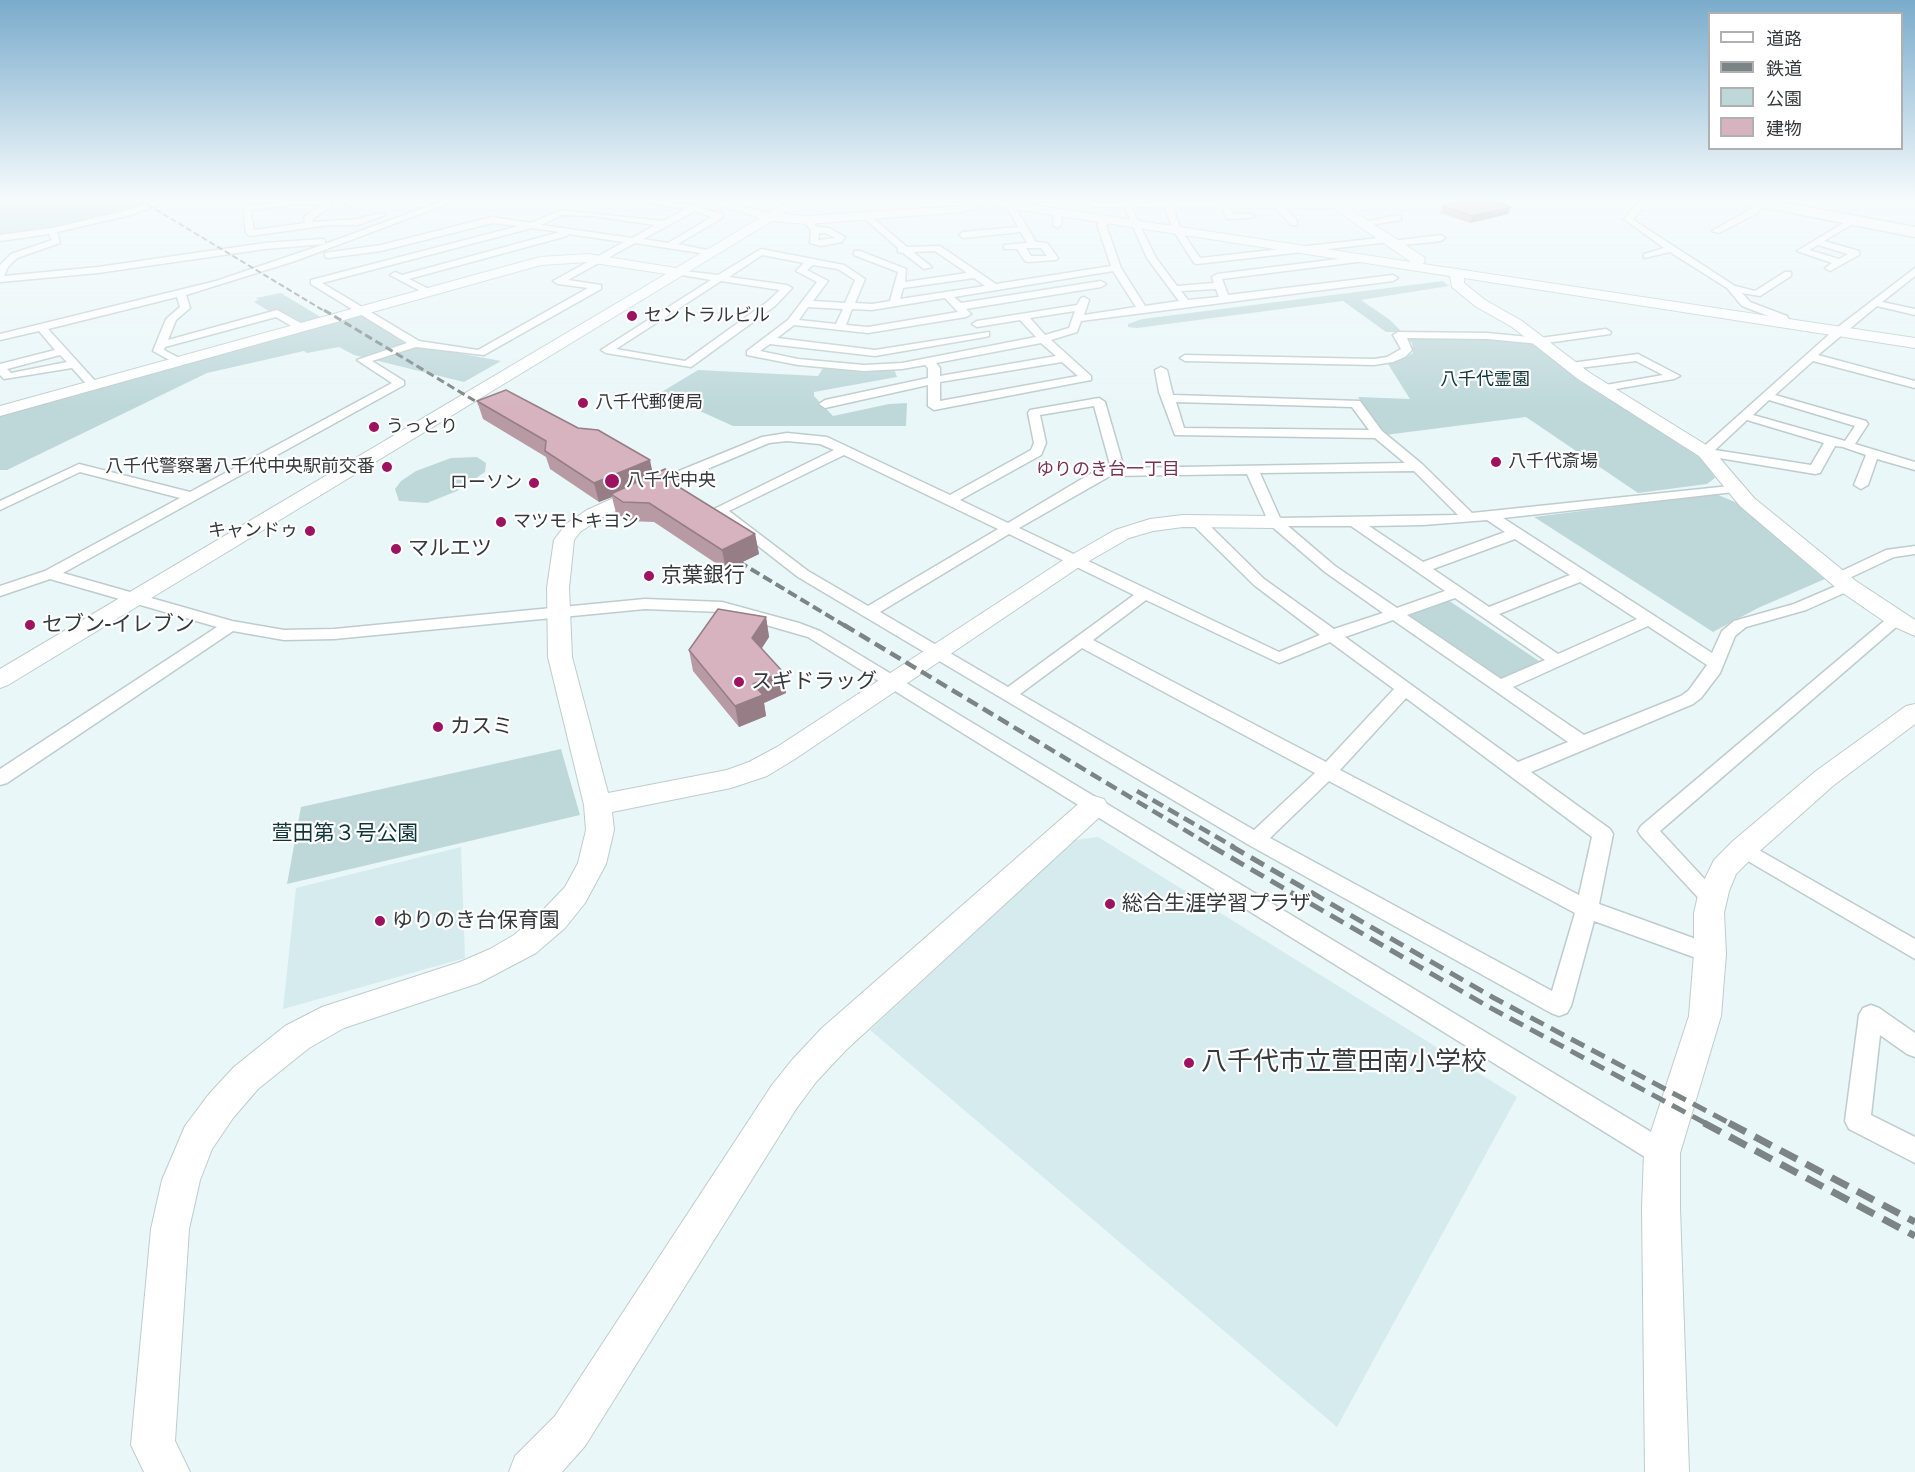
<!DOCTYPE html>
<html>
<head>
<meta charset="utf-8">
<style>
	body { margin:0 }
	#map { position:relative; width:1915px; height:1472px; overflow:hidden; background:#eaf7f8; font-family:"Archivo Narrow","Noto Sans JP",sans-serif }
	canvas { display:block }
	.legend { position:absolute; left:1708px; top:12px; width:195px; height:138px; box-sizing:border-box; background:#fff; border:2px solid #aeb0b1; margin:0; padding:8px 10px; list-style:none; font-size:18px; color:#353a3b }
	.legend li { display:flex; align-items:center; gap:12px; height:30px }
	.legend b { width:30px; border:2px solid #aeb0b1 }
</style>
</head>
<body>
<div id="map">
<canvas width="1915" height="1472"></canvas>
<ul class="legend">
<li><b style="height:8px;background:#fff"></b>道路</li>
<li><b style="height:8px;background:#7c8485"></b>鉄道</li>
<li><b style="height:16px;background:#bed8da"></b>公園</li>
<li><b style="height:16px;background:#d6b3bf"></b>建物</li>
</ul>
</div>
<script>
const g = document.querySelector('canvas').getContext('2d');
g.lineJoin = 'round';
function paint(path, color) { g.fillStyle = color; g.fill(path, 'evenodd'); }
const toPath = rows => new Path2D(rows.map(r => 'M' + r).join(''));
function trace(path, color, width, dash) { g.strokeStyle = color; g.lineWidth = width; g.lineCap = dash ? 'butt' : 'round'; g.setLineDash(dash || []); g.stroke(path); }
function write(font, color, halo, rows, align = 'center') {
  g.font = font + ' "Archivo Narrow","Noto Sans JP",sans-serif'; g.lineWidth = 4.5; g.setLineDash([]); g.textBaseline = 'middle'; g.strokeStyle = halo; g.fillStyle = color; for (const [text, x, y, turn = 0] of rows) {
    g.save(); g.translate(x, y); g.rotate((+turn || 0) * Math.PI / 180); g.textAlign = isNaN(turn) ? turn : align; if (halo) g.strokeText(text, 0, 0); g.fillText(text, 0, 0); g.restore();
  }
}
paint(toPath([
	[1098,837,1517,1097,1337,1427,870,1030,1075,840],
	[461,847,465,958,283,1009,296,888]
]), '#d5ebed');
paint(toPath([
	[0,200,164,200,48,230,0,236],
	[1443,281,1449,286,1361,300,1390,320,1402,332,1386,332,1343,301,1137,328,1128,327,1128,324,1142,319],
	[281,293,327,321,360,313,404,343,501,361,464,382,354,355,339,347,307,353,304,351,207,373,7,470,0,470,0,414,307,326,272,313,254,302,258,300,256,298],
	[1406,337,1490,338,1537,343,1591,388,1643,418,1704,459,1715,478,1707,484,1638,493,1526,417,1385,435,1358,397,1410,399,1388,364,1399,361,1413,353,1412,343],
	[823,368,857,371,894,369,897,377,814,392,814,396,833,416,889,404,907,403,906,426,733,426,660,393,698,370,818,376],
	[477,457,486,463,485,472,457,491,427,503,399,501,395,489,401,481,416,471,451,458],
	[1716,494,1742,505,1825,579,1758,608,1713,632,1534,517],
	[1448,600,1539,661,1504,678,1495,677,1404,613],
	[561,749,580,815,287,884,301,807]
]), '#bed8da');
const street = toPath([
	[158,200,170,200,131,215,57,232,60,243,17,258,8,267,4,276,98,267,265,243,322,239,325,240,325,244,445,200,457,200,295,261,186,295,190,308,176,320,168,340,277,310,306,326,306,330,298,330,276,317,165,347,164,350,185,361,183,363,175,363,153,351,166,319,180,307,177,297,48,329,97,383,97,387,89,387,72,368,4,379,0,375,0,364,55,350,39,331,0,340,0,334,216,281,325,244,265,249,98,273,0,282,0,265,11,254,52,240,49,234,0,241,0,235,52,228,125,211,158,200],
	[60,355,67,362,11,373,7,369,60,355],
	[332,200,333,204,312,220,313,222,357,219,381,213,385,215,358,225,329,225,250,236,246,233,243,206,289,201,332,200],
	[289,205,321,205,304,217,305,223,254,230,250,210,289,205],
	[354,200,366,200,348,207,344,205,354,200],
	[629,200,653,200,693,205,703,200,713,200,701,208,722,214,722,218,678,244,717,252,713,255,635,243,568,280,601,285,601,289,484,355,416,347,372,361,404,381,404,385,63,573,232,621,284,630,334,629,645,599,722,602,799,623,820,631,1671,1144,1675,1153,1671,1162,1662,1166,1653,1162,808,637,721,612,645,609,334,639,284,640,233,631,7,783,0,785,0,769,217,627,50,579,0,596,0,586,45,571,180,498,80,472,0,510,0,501,79,464,190,492,392,383,357,360,407,343,311,284,311,280,519,226,492,223,381,251,328,258,325,257,325,253,381,245,492,217,531,223,561,210,663,221,685,209,629,200],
	[695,211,712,217,668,243,643,239,695,211],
	[562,215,593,216,655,225,632,238,541,225,562,215],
	[532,228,560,232,402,275,395,272,390,275,428,295,433,292,431,290,409,279,567,236,568,234,624,242,553,281,558,284,588,288,478,350,419,341,322,283,532,228],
	[1129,200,1140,200,1131,205,1141,228,1156,258,1177,286,1214,283,1212,277,1217,274,1362,256,1365,257,1365,261,1222,279,1228,295,1393,275,1398,278,1393,281,1081,321,1077,332,1051,340,1091,376,1091,380,934,410,928,406,928,385,825,408,819,404,825,400,928,378,928,368,925,365,902,369,864,371,798,365,747,355,747,351,788,320,817,282,796,271,804,263,762,255,729,277,787,285,792,288,775,306,691,367,606,353,601,350,711,280,676,274,676,270,718,275,761,249,844,265,865,279,855,303,872,304,890,301,898,272,854,255,854,251,860,251,906,269,905,282,967,273,935,251,913,252,932,267,924,269,903,253,898,252,898,248,865,219,864,217,868,214,907,247,940,246,996,284,1111,266,1097,224,1106,218,1112,218,1112,222,1106,225,1121,268,1145,306,1179,301,1147,258,1123,204,1129,200],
	[813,265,838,269,855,280,845,303,813,301,828,281,807,270,813,265],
	[1113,271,1136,307,1084,315,1089,300,1084,297,1081,298,1077,305,977,321,972,324,977,327,1020,320,1036,337,902,363,864,365,798,359,760,351,770,344,875,356,985,337,989,336,989,332,875,350,777,338,794,325,868,333,966,317,971,314,966,309,1101,287,1106,284,1101,281,961,303,954,297,1113,271],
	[974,278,985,286,900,299,903,288,974,278],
	[721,281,780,290,767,302,685,361,616,349,721,281],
	[1216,289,1219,297,1188,300,1181,291,1216,289],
	[945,298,958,312,868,327,846,325,852,309,872,310,945,298],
	[808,307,843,309,836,324,799,320,808,307],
	[1075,311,1069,328,1045,335,1030,318,1075,311],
	[1041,343,1056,356,940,376,940,368,936,363,1041,343],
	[1062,362,1078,376,940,401,940,382,1062,362],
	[1640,200,1649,200,1633,219,1635,221,1735,286,1755,291,1785,272,1791,272,1791,276,1760,296,1742,293,1750,302,1787,316,1791,324,1790,326,1782,326,1779,320,1742,306,1727,288,1670,252,1644,258,1644,254,1664,248,1624,219,1640,200],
	[1760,201,1767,203,1757,213,1719,233,1712,231,1751,209,1760,201],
	[1010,203,1014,205,1036,242,1047,243,1058,258,1056,260,1028,262,1025,261,1017,249,1004,249,1004,245,1027,243,1021,232,963,238,959,235,963,232,1018,227,1006,205,1010,203],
	[1026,248,1041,248,1047,256,1031,256,1026,248],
	[1168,203,1172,205,1181,230,1200,258,1388,237,1392,241,1441,235,1445,238,1441,241,1394,246,1390,242,1197,264,1194,263,1173,230,1164,205,1168,203],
	[1220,203,1226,203,1233,214,1251,214,1255,216,1251,218,1227,219,1220,203],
	[1275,203,1281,203,1297,221,1297,225,1291,225,1275,207,1275,203],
	[1058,210,1062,212,1061,225,1057,228,1053,225,1054,212,1058,210],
	[1398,215,1401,216,1401,220,1364,226,1360,223,1398,215],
	[807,217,817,227,829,228,845,237,842,242,821,246,810,243,811,230,803,220,807,217],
	[819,233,825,233,836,238,818,240,819,233],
	[1852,218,1859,220,1824,241,1859,251,1859,255,1830,271,1825,268,1832,263,1797,251,1852,218],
	[1818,245,1848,254,1839,259,1809,250,1818,245],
	[1915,268,1915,276,1882,302,1915,309,1915,315,1877,306,1818,355,1915,381,1915,388,1813,361,1775,395,1866,421,1868,424,1855,444,1915,462,1915,470,1877,459,1868,485,1861,489,1854,485,1866,455,1843,447,1835,446,1820,473,1815,474,1701,455,1699,452,1701,449,1834,330,1915,268],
	[1769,400,1855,426,1845,441,1753,415,1769,400],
	[1747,420,1824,443,1811,465,1715,450,1747,420],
	[1606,329,1611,332,1610,334,1540,344,1487,339,1407,338,1412,350,1405,357,1393,362,1374,365,1185,361,1180,358,1185,355,1374,359,1387,357,1401,349,1393,335,1398,332,1487,333,1540,338,1606,329],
	[1638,354,1680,376,1674,379,1604,391,1598,388,1600,386,1663,375,1636,361,1571,369,1565,366,1571,363,1638,354],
	[1161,367,1167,370,1173,395,1360,401,1382,431,1422,464,1472,513,1739,485,1741,488,1739,491,1734,492,1503,518,1712,653,1722,631,1734,621,1794,604,1843,583,1853,583,1856,586,1853,589,1806,610,1746,627,1735,636,1720,673,1701,698,1693,704,1531,772,1610,829,1613,834,1599,904,1718,947,1721,954,1718,961,1710,963,1594,921,1571,1006,1567,1013,1559,1016,1551,1013,1249,845,798,577,712,510,834,450,820,444,787,441,769,443,662,488,652,488,650,485,652,482,762,437,787,433,827,437,950,495,1031,450,1034,443,1028,413,1030,410,1099,398,1105,402,1124,468,1405,463,1375,438,1175,435,1159,392,1155,370,1161,367],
	[1176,402,1352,407,1369,430,1184,428,1176,402],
	[1094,406,1111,468,1090,474,1008,523,960,500,1041,455,1046,443,1040,415,1094,406],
	[844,455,998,529,868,606,808,571,729,511,844,455],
	[1414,471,1458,515,1280,518,1260,473,1414,471],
	[1247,474,1270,525,1325,572,1383,613,1334,629,1264,579,1202,518,1192,518,1190,521,1192,524,1254,585,1320,635,1279,652,1019,528,1110,476,1247,474],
	[1487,520,1505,532,1423,562,1369,526,1423,525,1487,520],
	[1288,526,1351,526,1445,591,1397,608,1335,566,1288,526],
	[1009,534,1134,595,1008,687,880,612,1009,534],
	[1515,539,1570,575,1489,607,1433,569,1515,539],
	[1580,582,1637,619,1558,654,1499,614,1580,582],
	[1455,598,1545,660,1501,679,1407,615,1455,598],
	[1146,600,1279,663,1330,642,1394,689,1326,762,1093,640,1146,600],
	[1393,620,1494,690,1568,742,1518,762,1345,637,1393,620],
	[1648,626,1707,665,1689,690,1681,696,1584,735,1513,687,1648,626],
	[1082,648,1315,773,1254,830,1020,694,1082,648],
	[1406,698,1592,837,1579,895,1340,770,1406,698],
	[1329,781,1575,913,1552,991,1270,838,1329,781],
	[1915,546,1915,554,1894,557,1843,581,1838,583,1830,578,1833,575,1886,550,1915,546],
	[1896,614,1904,619,1902,622,1660,831,1723,899,1719,905,1712,907,1705,905,1641,836,1638,831,1641,826,1890,616,1896,614],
	[1743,841,1915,939,1915,959,1736,854,1733,849,1736,844,1743,841],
	[1871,1005,1879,1008,1915,1033,1915,1057,1907,1054,1880,1035,1871,1115,1915,1137,1915,1163,1849,1129,1845,1121,1859,1015,1863,1008,1871,1005]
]);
const secondary = toPath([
	[703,200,722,200,768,213,790,200,804,200,782,214,807,216,961,206,971,200,1001,200,1411,262,1333,208,1093,207,1087,204,1093,201,1375,200,1369,203,1347,207,1424,257,1425,260,1423,264,1915,338,1915,348,1464,278,1464,283,1485,300,1522,321,1590,373,1711,448,1754,498,1856,581,1915,620,1915,636,1888,624,1840,591,1740,506,1699,456,1578,379,1512,327,1475,306,1452,287,1450,276,982,204,963,212,807,224,772,221,8,685,0,688,0,669,666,274,588,262,541,265,0,416,0,406,540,257,588,254,676,268,760,218,703,200],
	[636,488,643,490,646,494,643,498,601,518,580,532,574,540,569,588,572,657,608,793,727,770,749,762,777,747,1068,557,1115,530,1150,519,1183,515,1275,516,1282,518,1285,522,1282,526,1275,528,1183,527,1153,531,1129,538,1082,565,795,759,767,776,731,788,612,812,614,830,606,864,585,903,565,928,536,953,479,983,344,1028,309,1048,258,1089,233,1118,212,1149,200,1180,189,1229,175,1441,190,1472,144,1472,131,1445,151,1229,162,1180,185,1126,209,1094,234,1067,285,1026,322,1007,460,962,490,949,514,935,543,910,565,887,578,863,586,830,584,805,548,657,547,588,554,540,566,524,587,510,636,488],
	[1915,704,1915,724,1834,785,1753,857,1736,874,1729,891,1724,913,1726,954,1721,1016,1680,1153,1680,1208,1689,1472,1645,1472,1642,1208,1644,1153,1689,1016,1694,954,1694,913,1699,891,1714,860,1733,841,1816,771,1906,706,1915,704],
	[1094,796,1104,799,1108,806,1104,813,846,1050,816,1082,796,1109,585,1446,562,1472,509,1472,515,1456,555,1416,772,1085,792,1060,822,1028,1084,799,1094,796]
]);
const highway = toPath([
	[1740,200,1771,200,1915,227,1915,237,1747,204,1740,200]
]);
trace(street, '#bfcccd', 3);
trace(secondary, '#bfcccd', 2);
trace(highway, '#bfcccd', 3);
paint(street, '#fff');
paint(secondary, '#fff');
paint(highway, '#fff');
trace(toPath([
	[140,200,326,312]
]), '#7c8485', 2, [6, 3]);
trace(toPath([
	[324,310,490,410]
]), '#7c8485', 3, [8, 4]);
trace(toPath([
	[726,554,847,627]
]), '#7c8485', 4, [10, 4.5]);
trace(toPath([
	[844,625,1213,847],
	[1137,791,1234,847]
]), '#7c8485', 4.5, [12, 6]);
trace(toPath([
	[1211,846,1489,1007,1707,1124],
	[1231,846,1494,998,1731,1124]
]), '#7c8485', 5, [15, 8]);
trace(toPath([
	[1704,1123,1915,1236],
	[1729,1123,1915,1222]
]), '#7c8485', 7, [19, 10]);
paint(toPath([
	[1442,206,1508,214,1470,223,1440,213],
	[477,401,653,474,679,477,681,488,755,534,759,554,726,570,654,522,628,521,616,513,612,497,599,502,550,469,546,457,483,419],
	[766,617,769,637,761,649,783,672,786,693,764,703,766,716,739,727,693,671,689,650]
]), '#b89aa4');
paint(toPath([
	[1511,207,1508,214,1470,223,1472,216],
	[650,460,654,479,611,494,612,497,599,502,594,483],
	[755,534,759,554,726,570,722,550],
	[766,617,769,637,755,659,752,638],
	[783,672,786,693,764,703,766,716,739,727,735,706,753,684]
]), '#967d86');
const building = toPath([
	[1467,200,1490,200,1511,207,1472,216,1442,206,1467,200],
	[506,390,578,428,598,430,650,460,594,483,545,451,546,441,477,401,506,390],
	[665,469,679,477,679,487,755,534,722,550,649,503,623,502,611,494,665,469],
	[718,609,766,617,752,638,783,672,753,684,763,695,735,706,689,650,718,609]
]);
paint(building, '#d6b3bf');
trace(building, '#967d86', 1.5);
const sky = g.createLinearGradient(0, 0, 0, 406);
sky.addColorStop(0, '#7aabcc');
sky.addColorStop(0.49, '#f6fbfc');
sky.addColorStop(1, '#f6fbfc00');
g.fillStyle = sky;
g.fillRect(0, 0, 1915, 406);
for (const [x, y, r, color] of [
	[632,316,6,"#9e135f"],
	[583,403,6,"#9e135f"],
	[374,427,6,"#9e135f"],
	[1496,462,6,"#9e135f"],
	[387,467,6,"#9e135f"],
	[612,481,8,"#9e135f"],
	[534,483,6,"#9e135f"],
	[501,522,6,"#9e135f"],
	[310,531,6,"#9e135f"],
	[396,549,6,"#9e135f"],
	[649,576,6,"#9e135f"],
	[30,625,6,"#9e135f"],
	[739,682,6,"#9e135f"],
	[438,727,6,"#9e135f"],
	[1110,904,6,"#9e135f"],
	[380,921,6,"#9e135f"],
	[1189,1063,6,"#9e135f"]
]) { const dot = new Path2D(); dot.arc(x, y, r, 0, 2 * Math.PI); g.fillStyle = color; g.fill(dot); trace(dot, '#fff', 2); }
write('18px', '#353a3b', '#fff', [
	["セントラルビル",644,316],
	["八千代郵便局",595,403],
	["うっとり",386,427],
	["八千代斎場",1508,462],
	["八千代警察署八千代中央駅前交番",375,467,"right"],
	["八千代中央",626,481],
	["ローソン",522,483,"right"],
	["マツモトキヨシ",513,522],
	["キャンドゥ",298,531,"right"]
], 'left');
write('18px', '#0f373b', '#fff', [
	["八千代霊園",1485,380]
]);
write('18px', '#763351', '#fff', [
	["ゆりのき台一丁目",1108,470]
]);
write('21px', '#353a3b', '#fff', [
	["マルエツ",408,549],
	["京葉銀行",661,576],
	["セブン-イレブン",42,625],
	["スギドラッグ",751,682],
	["カスミ",450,727],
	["総合生涯学習プラザ",1122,904],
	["ゆりのき台保育園",392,921]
], 'left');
write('21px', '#0f373b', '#fff', [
	["萱田第３号公園",345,834]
]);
write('26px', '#353a3b', '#fff', [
	["八千代市立萱田南小学校",1201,1063]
], 'left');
</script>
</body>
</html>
